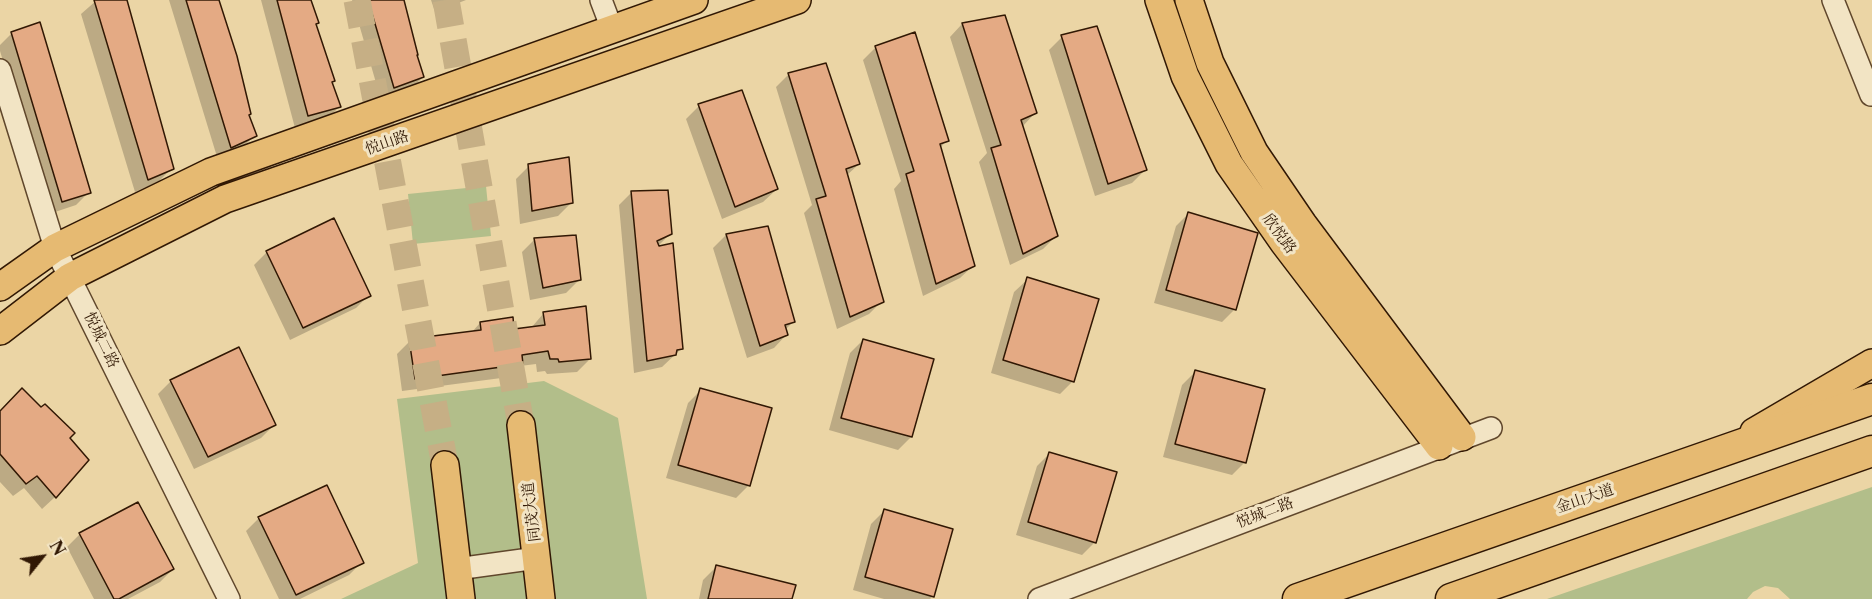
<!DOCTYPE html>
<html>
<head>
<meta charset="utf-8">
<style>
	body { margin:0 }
	#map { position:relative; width:1872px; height:599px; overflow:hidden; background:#ebd5a5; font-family:"Libre Caslon Text",serif }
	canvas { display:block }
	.north { position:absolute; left:12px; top:527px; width:60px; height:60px; -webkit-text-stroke:4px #f2e4c4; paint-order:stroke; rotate:60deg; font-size:16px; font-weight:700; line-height:24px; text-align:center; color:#311804 }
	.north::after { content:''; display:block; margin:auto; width:21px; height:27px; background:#311804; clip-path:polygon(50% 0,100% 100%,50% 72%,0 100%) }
</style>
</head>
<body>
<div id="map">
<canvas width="1872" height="599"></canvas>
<div class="north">N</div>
</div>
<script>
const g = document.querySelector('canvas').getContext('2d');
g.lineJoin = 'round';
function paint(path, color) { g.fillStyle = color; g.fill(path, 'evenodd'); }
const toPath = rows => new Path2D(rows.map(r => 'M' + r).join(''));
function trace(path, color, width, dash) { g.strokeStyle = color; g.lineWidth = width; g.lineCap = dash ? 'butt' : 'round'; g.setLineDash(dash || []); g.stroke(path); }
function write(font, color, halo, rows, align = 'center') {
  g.font = font + ' "Libre Caslon Text","Noto Serif SC",serif'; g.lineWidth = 6; g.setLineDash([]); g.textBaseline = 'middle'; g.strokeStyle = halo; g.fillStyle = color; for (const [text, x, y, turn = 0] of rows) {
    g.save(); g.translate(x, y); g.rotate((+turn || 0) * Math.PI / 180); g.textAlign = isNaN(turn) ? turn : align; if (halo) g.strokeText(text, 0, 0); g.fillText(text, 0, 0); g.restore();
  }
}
paint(toPath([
	[486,186,491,236,413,244,408,194],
	[544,381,618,418,647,599,341,599,418,563,397,399],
	[1872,487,1872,599,1790,599,1778,588,1765,586,1753,592,1747,599,1547,599]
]), '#b2be8a');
paint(toPath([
	[97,0,125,0,172,168,159,181,135,192,81,14],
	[169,0,217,0,248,115,255,135,242,148,218,160],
	[261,0,309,0,331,83,339,107,326,120,295,128],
	[352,0,403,0,423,77,410,90,381,100],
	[431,0,466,0,435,12],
	[962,24,1035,113,1022,127,1056,236,1043,249,1010,265,979,162,987,153,950,37],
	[12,33,89,192,76,205,49,214,0,51,0,45],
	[1062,37,1145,170,1132,183,1095,196,1049,50],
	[876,47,947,140,940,148,974,265,960,278,923,296,894,189,901,181,863,60],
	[789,74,859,164,846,176,882,301,869,314,837,329,804,213,812,205,776,87],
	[699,106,777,189,763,202,722,219,686,119],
	[529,166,571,203,558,216,520,224,516,179],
	[632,192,670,234,656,248,681,349,662,367,634,373,619,205],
	[1189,213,1235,309,1222,322,1154,303,1176,226],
	[767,228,793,322,785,330,787,334,774,348,747,358,713,248,726,235],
	[535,239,579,280,566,293,530,300,522,252],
	[267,252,369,295,356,308,290,340,254,265],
	[1028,279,1073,381,1060,394,991,373,1014,292],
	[543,314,590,359,577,372,547,374,545,371,537,372,536,364,520,366,509,377,402,391,397,354,410,341,471,333,480,323,513,331,531,328],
	[863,340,911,437,898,450,829,430,850,353],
	[1195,372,1245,462,1232,475,1163,457,1182,385],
	[171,381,274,425,261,438,194,469,158,394],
	[701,390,749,485,736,498,666,478,688,403],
	[0,412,68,438,55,497,42,509,24,488,13,496,0,482],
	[1050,453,1095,542,1082,555,1016,535,1037,466],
	[884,511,933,596,930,599,884,599,853,590,871,524],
	[259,518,362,562,349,575,300,599,279,599,246,531],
	[80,534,173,569,160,582,128,599,94,599,67,547],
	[716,567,790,599,699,599,703,580]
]), '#0003');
const building = toPath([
	[94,0,127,0,174,169,148,180,94,0],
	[186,0,219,0,237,56,251,114,249,115,257,136,231,148,186,0],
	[277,0,311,0,319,23,316,24,335,81,332,82,341,107,308,116,277,0],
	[368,0,404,0,418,55,417,55,424,77,394,88,368,0],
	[1005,15,1037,113,1021,120,1058,236,1023,254,991,148,1001,145,962,23,1005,15],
	[40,22,91,193,62,202,11,32,40,22],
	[1097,26,1147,170,1108,184,1061,35,1097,26],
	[915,32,949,141,940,144,975,266,936,284,906,174,914,171,875,46,915,32],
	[826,63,860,164,846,169,884,302,850,317,816,199,826,196,788,73,826,63],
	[742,90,778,189,735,207,698,104,742,90],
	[569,157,573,203,532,211,528,164,569,157],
	[668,190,672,234,657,241,659,246,673,243,683,349,677,350,676,355,647,361,631,191,668,190],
	[1188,212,1258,233,1236,310,1166,290,1188,212],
	[334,218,371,296,303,328,266,251,334,218],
	[768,226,795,322,785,325,788,335,760,346,726,234,768,226],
	[576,235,581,280,543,288,534,238,576,235],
	[1027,277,1099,299,1074,382,1003,360,1027,277],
	[586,306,591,359,559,362,558,359,550,359,548,351,522,355,523,364,415,379,409,339,481,330,480,322,513,317,514,329,545,325,543,312,586,306],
	[863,339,934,359,912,437,841,418,863,339],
	[239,347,276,425,208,457,170,380,239,347],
	[1195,370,1265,389,1246,463,1175,444,1195,370],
	[22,388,41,407,45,404,75,433,70,438,89,460,56,498,37,476,26,484,0,454,0,411,22,388],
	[700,388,772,408,750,486,678,465,700,388],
	[1049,452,1117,472,1096,543,1028,522,1049,452],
	[327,485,364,563,296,595,258,517,327,485],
	[138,502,174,569,119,599,114,599,79,533,138,502],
	[884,509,953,529,934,597,865,577,884,509],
	[716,565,796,585,792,599,708,599,716,565]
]);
paint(building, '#e4aa84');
trace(building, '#311804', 1.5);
trace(toPath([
	[357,0,445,465],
	[446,0,521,425]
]), '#c6af85', 27, [27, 14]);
const minor = toPath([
	[601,0,612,29],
	[1833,0,1871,95],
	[0,70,55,248,229,599],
	[457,569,537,558],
	[1039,599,1491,428]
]);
const major = toPath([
	[1159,0,1185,76,1229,164,1284,243,1439,446],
	[1189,0,1210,63,1254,152,1303,224,1462,437],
	[0,287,55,248,211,172,694,0],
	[0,331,70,277,225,199,797,0],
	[521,425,541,599],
	[1754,432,1872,363],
	[445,465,461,599]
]);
const highway = toPath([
	[1298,599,1872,399],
	[1451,599,1872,451]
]);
trace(minor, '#60472c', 24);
trace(major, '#311804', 30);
trace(highway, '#311804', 33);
trace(minor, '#f2e4c4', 21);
trace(major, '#e6ba72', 27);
trace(highway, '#e6ba72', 30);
write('15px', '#311804', '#f2e4c4', [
	["悦山路",387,143,-19],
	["欣悦路",1279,234,54],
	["悦城二路",101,340,64],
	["金山大道",1585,499,-19],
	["同茂大道",532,512,-97],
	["悦城二路",1265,513,-21]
]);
</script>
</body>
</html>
